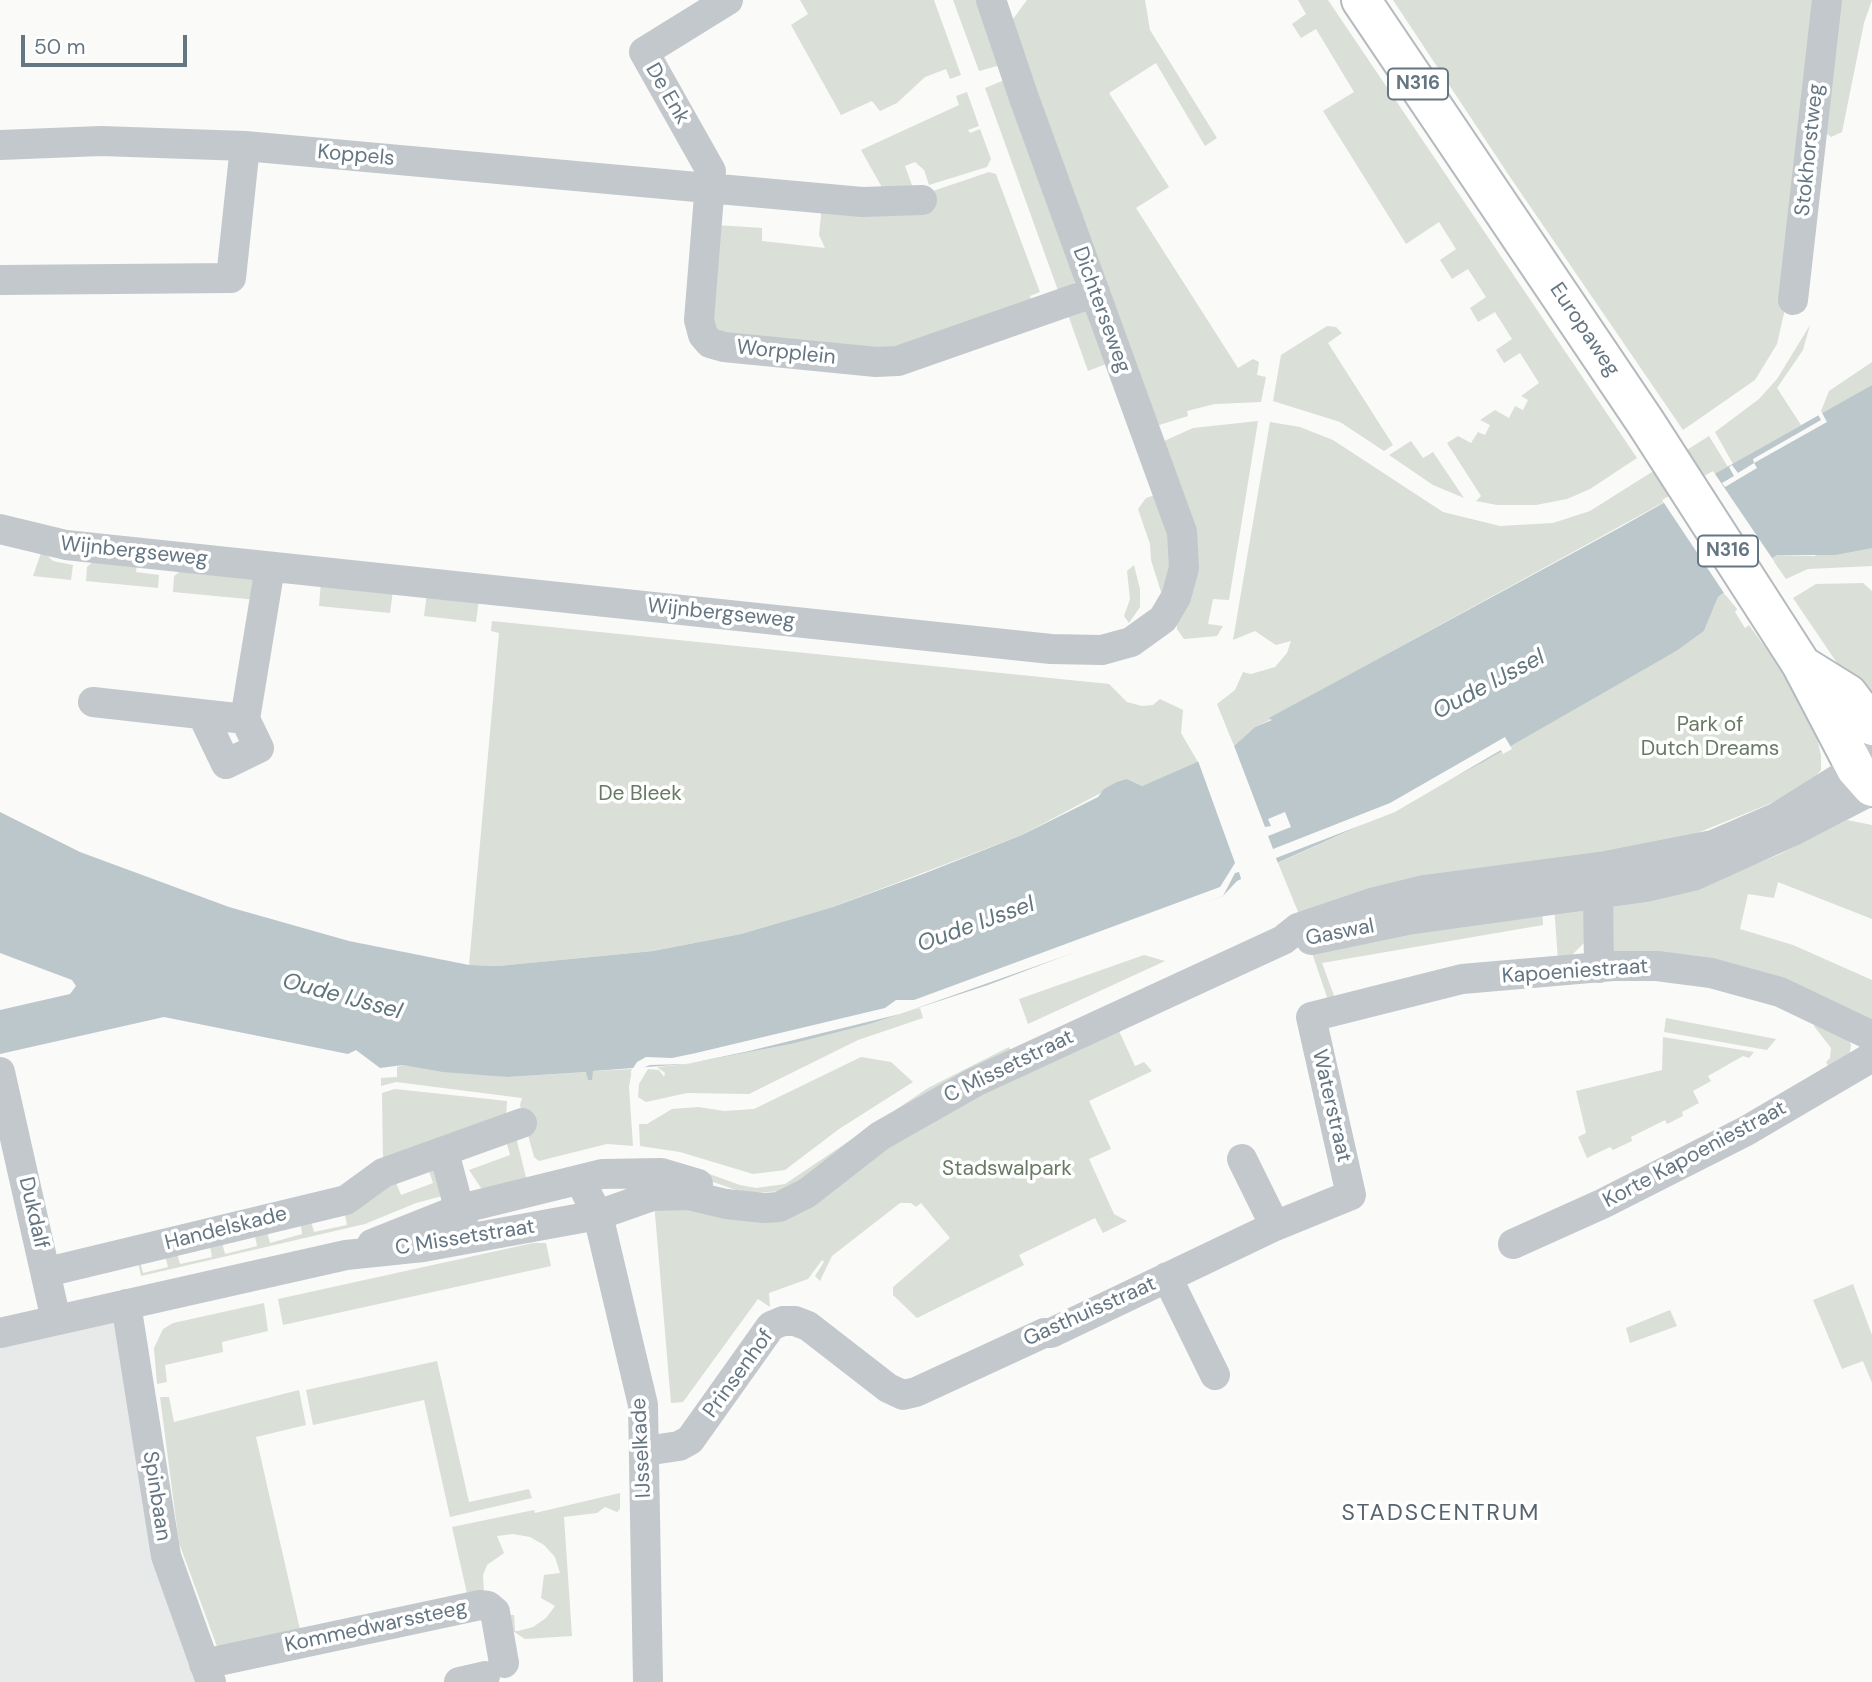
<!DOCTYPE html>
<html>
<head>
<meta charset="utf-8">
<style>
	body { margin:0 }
	#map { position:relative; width:1872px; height:1682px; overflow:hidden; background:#fafaf8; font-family:"DM Sans",sans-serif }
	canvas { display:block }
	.scale { position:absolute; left:21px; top:35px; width:166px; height:32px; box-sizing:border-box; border:4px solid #657683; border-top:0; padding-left:9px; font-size:21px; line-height:24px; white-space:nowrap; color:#657683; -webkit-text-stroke:5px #fff; paint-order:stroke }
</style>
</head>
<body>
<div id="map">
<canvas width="1872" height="1682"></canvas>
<div class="scale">50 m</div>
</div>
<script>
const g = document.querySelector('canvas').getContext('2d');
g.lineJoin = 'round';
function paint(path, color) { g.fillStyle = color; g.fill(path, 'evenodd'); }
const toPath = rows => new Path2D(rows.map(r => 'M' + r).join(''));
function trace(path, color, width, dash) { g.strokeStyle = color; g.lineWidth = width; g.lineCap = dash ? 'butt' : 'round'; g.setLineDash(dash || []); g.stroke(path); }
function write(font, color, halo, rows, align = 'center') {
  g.font = font + ' "DM Sans",sans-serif'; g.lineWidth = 7; g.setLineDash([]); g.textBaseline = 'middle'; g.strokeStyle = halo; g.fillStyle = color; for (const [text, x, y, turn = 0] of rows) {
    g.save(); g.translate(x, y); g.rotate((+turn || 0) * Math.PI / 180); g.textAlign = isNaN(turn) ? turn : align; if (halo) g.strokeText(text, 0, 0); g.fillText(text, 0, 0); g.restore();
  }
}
paint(toPath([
	[131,1306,161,1564,207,1682,0,1682,0,1334]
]), '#e8e9e9');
paint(toPath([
	[800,0,934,0,961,75,950,79,946,69,925,77,897,103,880,111,872,101,841,115,791,25,808,14],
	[953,0,976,0,1001,65,979,71],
	[1027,0,1145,0,1150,30,1217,138,1205,146,1156,63,1109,93,1169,187,1136,208,1238,368,1253,359,1259,362,1257,375,1266,377,1261,402,1215,404,1187,411,1188,416,1156,426,1015,40,1013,19],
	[1298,0,1328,0,1637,458,1590,489,1567,499,1536,505,1497,505,1476,501,1481,496,1447,443,1458,436,1471,443,1478,432,1485,435,1490,425,1480,420,1495,410,1509,418,1515,406,1523,410,1528,400,1521,396,1539,383,1520,353,1504,363,1496,350,1512,339,1495,312,1478,322,1470,308,1486,297,1468,269,1452,279,1440,260,1456,249,1439,222,1406,244,1323,111,1354,92,1316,29,1301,38,1292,24,1306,14],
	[1393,0,1818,0,1787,300,1777,344,1755,380,1683,430,1510,177],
	[1841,0,1872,0,1864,23,1842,132,1831,137,1826,133],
	[1007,79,1077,280,1060,296,985,88],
	[967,92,979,126,968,130,970,133,980,129,991,159,987,167,929,185,924,170,915,162,905,166,913,188,884,191,861,150,959,105,956,96],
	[989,172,996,174,1040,292,1030,296,1034,306,902,352,722,338,707,314,716,225,762,228,762,241,825,248,819,235,822,206,930,192],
	[1084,310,1091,314,1106,364,1088,371,1067,312],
	[1810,325,1803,350,1777,388,1801,425,1733,464,1715,432,1759,399,1777,379],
	[1327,326,1336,327,1342,333,1328,343,1393,445,1384,451,1340,422,1273,401,1281,355],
	[1872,362,1872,385,1822,414,1821,411,1829,391],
	[1258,421,1229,600,1213,599,1208,624,1223,626,1217,636,1184,639,1177,629,1162,442,1193,428],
	[1270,422,1300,427,1333,440,1443,512,1500,526,1553,523,1590,511,1709,436,1728,467,1270,718,1272,719,1255,727,1234,746,1217,704,1235,690,1243,672,1251,674,1275,667,1287,653,1291,641,1276,645,1255,631,1233,640],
	[1411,441,1423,458,1433,452,1464,498,1433,485,1389,455],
	[1158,494,1174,553,1162,595,1151,560,1150,544,1138,509,1146,498],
	[1872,543,1872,566,1808,569,1786,579,1772,559,1777,555,1815,556,1817,553],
	[42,550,53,561,73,565,71,580,33,576],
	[96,559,137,563,136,572,159,575,158,588,86,581,87,567],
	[1134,565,1140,589,1140,607,1129,623,1124,616,1130,599,1127,571],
	[184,568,253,579,258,600,173,592,174,576],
	[321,582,393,590,390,613,319,606],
	[1863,583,1872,591,1872,708,1854,688,1793,598,1816,584],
	[427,593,479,599,476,622,424,616],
	[1724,593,1737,609,1735,612,1745,628,1749,625,1771,655,1814,724,1821,756,1821,770,1806,789,1685,838,1301,919,1278,863,1386,814,1678,650,1704,631,1718,597],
	[492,621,1109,684,1127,702,1142,706,1153,705,1160,699,1183,710,1181,733,1198,762,1142,786,1127,779,1022,835,833,907,741,934,653,951,498,966,469,965,499,633,491,631],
	[1847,820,1872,825,1872,919,1778,882,1774,898,1748,894,1740,929,1793,945,1872,980,1872,1025,1611,956,1608,903,1733,873,1778,855],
	[1554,906,1587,911,1585,942,1569,958,1558,960],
	[1542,909,1543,925,1322,963,1336,1001,1329,1003,1310,947],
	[1144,955,1165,961,1028,1024,1019,999],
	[920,1008,923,1018,858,1040,749,1094,687,1093,646,1102,638,1097,639,1084,648,1069,659,1070,664,1077,665,1073,657,1067,687,1064,791,1044],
	[1666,1018,1776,1039,1767,1050,1664,1032],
	[1817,1020,1849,1039,1851,1045,1849,1057,1830,1070,1826,1062,1830,1058,1831,1048,1814,1026],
	[1119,1031,1135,1066,1144,1062,1152,1071,1089,1101,1111,1149,1089,1159,1114,1214,1127,1221,1103,1233,1095,1218,1019,1255,1024,1265,917,1318,893,1295,893,1287,950,1238,921,1203,916,1207,911,1203,900,1203,832,1256,820,1281,815,1276,824,1262,822,1260,808,1279,769,1293,770,1307,758,1299,683,1402,671,1403,654,1202,748,1221,761,1221,965,1098],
	[1663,1037,1754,1052,1749,1058,1743,1056,1708,1076,1711,1081,1693,1091,1699,1103,1682,1112,1683,1116,1667,1124,1665,1120,1631,1137,1632,1141,1613,1150,1610,1147,1587,1158,1578,1137,1586,1133,1576,1091,1662,1070],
	[1009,1047,1012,1053,782,1191,752,1193,736,1190,693,1175,682,1164,740,1185,756,1188,785,1184,928,1088],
	[861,1057,891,1062,913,1082,839,1129,785,1170,753,1174,680,1152,640,1146,639,1124,647,1124,672,1109,698,1107,724,1111,754,1109],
	[403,1065,508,1077,587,1072,588,1080,593,1071,632,1069,629,1087,633,1146,607,1144,539,1161,534,1157,520,1105,522,1098,396,1082,381,1086,381,1078,397,1077,397,1067],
	[395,1089,507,1101,506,1118,383,1159,382,1093],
	[516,1137,528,1185,483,1191,469,1170,510,1155,506,1141],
	[435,1166,446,1195,416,1203,365,1224,141,1276,137,1258,139,1258,143,1273,168,1267,164,1252,176,1249,180,1264,212,1257,209,1241,221,1239,225,1254,257,1246,254,1231,266,1228,270,1243,302,1234,300,1220,310,1218,314,1232,347,1225,344,1210,395,1180,401,1195,433,1183,428,1168],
	[533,1243,546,1243,551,1266,283,1325,278,1299],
	[1853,1284,1872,1335,1872,1383,1863,1361,1842,1369,1813,1300],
	[264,1303,268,1331,222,1342,223,1352,165,1365,167,1382,157,1384,154,1348,163,1329,173,1323],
	[1670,1310,1677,1326,1630,1343,1626,1328],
	[437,1361,469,1502,529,1489,532,1498,450,1517,424,1400,313,1425,306,1390],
	[299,1390,306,1425,256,1437,301,1634,219,1652,179,1543,160,1397,169,1397,174,1422],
	[620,1493,620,1509,617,1512,605,1507,597,1513,564,1517,572,1636,525,1639,508,1628,507,1615,514,1615,515,1631,518,1631,533,1627,546,1618,555,1606,541,1598,544,1575,560,1573,555,1557,544,1545,530,1537,513,1534,497,1536,504,1553,487,1565,483,1575,484,1593,468,1598,452,1527,534,1510,535,1513]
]), '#dadfd7');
paint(toPath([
	[1872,385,1872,548,1835,555,1777,555,1718,597,1704,631,1678,650,1481,763,1386,814,1237,881,1223,896,988,985,869,1024,791,1044,687,1064,593,1071,592,1080,588,1080,586,1072,508,1077,443,1072,403,1065,380,1068,356,1050,348,1054,164,1017,0,1054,0,1010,70,994,76,986,72,980,0,953,0,812,80,852,229,907,349,941,469,965,498,966,653,951,741,934,833,907,923,874,1022,835,1098,797,1104,789,1117,782,1127,779,1142,786,1234,746,1255,727,1272,720,1269,718,1621,527]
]), '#bbc7cb');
paint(toPath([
	[1821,411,1827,422,1754,463,1757,468,1725,487,1722,483,1734,476,1729,467,1732,465,1738,473,1754,463,1753,459,1821,420,1817,413],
	[1713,471,1774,561,1726,596,1662,500],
	[1505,737,1512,749,1503,754,1501,750,1395,812,1276,858,1279,866,1242,882,1239,872,1235,873,1223,896,1130,933,900,1014,749,1051,687,1064,650,1065,630,1073,637,1062,646,1057,672,1058,696,1053,885,1008,896,1000,914,1000,1220,887,1235,863,1197,758,1233,743,1265,827,1271,826,1268,819,1285,812,1291,827,1268,836,1273,849,1390,803]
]), '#fafaf8');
const major = toPath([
	[1361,0,1646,423,1801,664,1856,769,1872,787],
	[1803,666,1848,694,1872,726]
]);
trace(major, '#b5babe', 42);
trace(toPath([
	[728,0,644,52,711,171,699,320,703,335,710,343,724,347,876,362,898,361,1095,292],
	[0,145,101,141,245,146,862,202,922,200],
	[0,280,231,278,245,146],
	[1793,300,1827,0],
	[0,529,66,545,1051,649,1102,650,1131,642,1163,619,1176,597,1184,568,1182,532,1024,98,991,0],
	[93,702,245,719,259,748,226,764,202,714],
	[245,719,270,567],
	[1311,940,1407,920,1646,887,1693,876,1795,830,1872,790],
	[1599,968,1598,892,1604,875],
	[0,1072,56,1320],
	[444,1152,464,1227],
	[1242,1159,1275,1226],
	[580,1181,598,1215,643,1405,648,1682],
	[372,1244,460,1209,602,1174,661,1173,698,1184],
	[1513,1244,1602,1204,1746,1131,1872,1057],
	[47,1272,346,1200,383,1173,522,1123],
	[1167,1277,1215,1375],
	[126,1304,166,1556,211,1682],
	[0,1333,346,1255,423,1247,598,1215,652,1196,688,1195,726,1204,764,1208,779,1207,807,1193,880,1136,975,1082,1283,940,1298,928,1375,902,1424,890,1606,866,1713,845,1778,817,1872,758],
	[645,1451,679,1446,690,1440,771,1326,783,1321,795,1321,808,1326,888,1388,903,1395,916,1392,1044,1333,1051,1333,1275,1226,1351,1195,1311,1017,1462,979,1613,966,1657,966,1711,973,1780,992,1872,1036],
	[204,1664,480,1605,488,1606,495,1612,504,1663],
	[459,1682,485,1676]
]), '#c3c8cc', 30);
trace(major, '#fff', 38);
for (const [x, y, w] of [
	[1418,84,60],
	[1728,551,60]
]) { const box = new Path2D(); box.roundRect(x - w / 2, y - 15.5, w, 31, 5); g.fillStyle = '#fff'; g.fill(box); trace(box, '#657683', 2); }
write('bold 19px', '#657683', null, [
	["N316",1418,84],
	["N316",1728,551]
]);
write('21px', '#657683', '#fff', [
	["De Enk",667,94,60],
	["Stokhorstweg",1810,150,-84],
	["Koppels",356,156,5],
	["Dichterseweg",1101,310,70],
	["Europaweg",1584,330,56],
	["Worpplein",786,353,6],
	["Wijnbergseweg",134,552,6],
	["Wijnbergseweg",721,614,6],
	["Gaswal",1340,933,-11],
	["Kapoeniestraat",1575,972,-4],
	["C Missetstraat",1009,1067,-26],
	["Waterstraat",1331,1106,77],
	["Korte Kapoeniestraat",1695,1155,-28],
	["Dukdalf",33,1213,77],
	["Handelskade",226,1229,-14],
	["C Missetstraat",465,1238,-9],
	["Gasthuisstraat",1090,1312,-24],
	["Prinsenhof",739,1374,-54],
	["IJsselkade",642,1448,-93],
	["Spinbaan",156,1496,81],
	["Kommedwarssteeg",376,1627,-12]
]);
write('21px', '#687a64', '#fff', [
	["Park of",1710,725],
	["Dutch Dreams",1710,749],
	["De Bleek",640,794],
	["Stadswalpark",1007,1169]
]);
write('italic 23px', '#60757c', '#fff', [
	["Oude IJssel",1489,685,-28],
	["Oude IJssel",976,925,-20],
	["Oude IJssel",342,997,15]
]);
g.letterSpacing = '2px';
write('23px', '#57646e', '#fff', [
	["STADSCENTRUM",1441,1514]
]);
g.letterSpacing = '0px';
</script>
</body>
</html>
